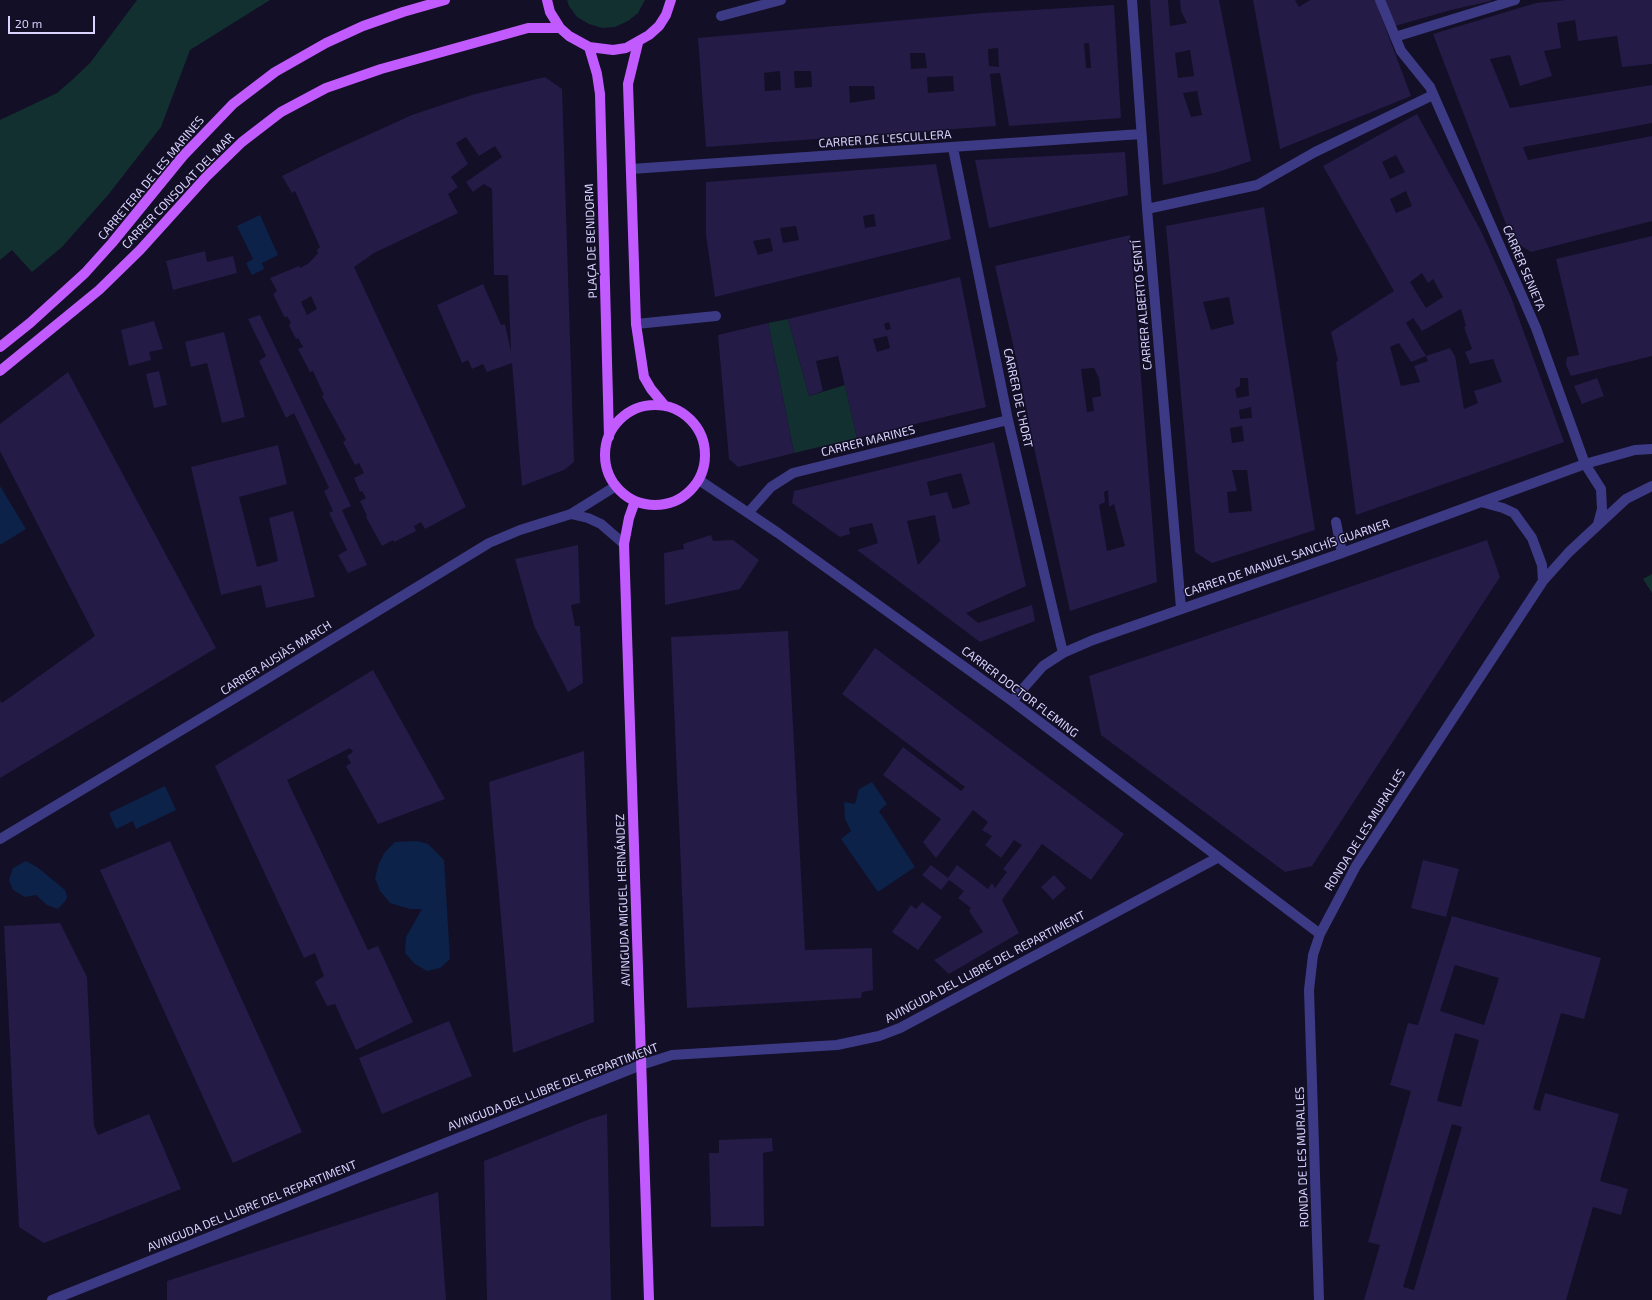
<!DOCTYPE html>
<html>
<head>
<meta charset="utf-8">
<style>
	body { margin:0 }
	#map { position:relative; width:1652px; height:1300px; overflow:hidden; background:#130f26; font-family:"Exo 2",sans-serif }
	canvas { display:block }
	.scale { position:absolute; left:8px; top:16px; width:87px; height:18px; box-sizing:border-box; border:2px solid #d9d4ff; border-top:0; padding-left:5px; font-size:12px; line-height:14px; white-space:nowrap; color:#d9d4ff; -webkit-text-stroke:3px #130f26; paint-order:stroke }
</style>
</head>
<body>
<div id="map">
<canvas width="1652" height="1300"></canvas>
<div class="scale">20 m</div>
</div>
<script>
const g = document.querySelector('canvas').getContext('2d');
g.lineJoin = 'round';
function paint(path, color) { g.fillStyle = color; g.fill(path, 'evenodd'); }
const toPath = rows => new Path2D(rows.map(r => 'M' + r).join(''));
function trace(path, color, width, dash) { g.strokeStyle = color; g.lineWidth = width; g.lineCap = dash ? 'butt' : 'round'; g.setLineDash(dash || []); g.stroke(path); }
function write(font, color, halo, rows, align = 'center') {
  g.font = font + ' "Exo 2",sans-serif'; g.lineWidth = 3; g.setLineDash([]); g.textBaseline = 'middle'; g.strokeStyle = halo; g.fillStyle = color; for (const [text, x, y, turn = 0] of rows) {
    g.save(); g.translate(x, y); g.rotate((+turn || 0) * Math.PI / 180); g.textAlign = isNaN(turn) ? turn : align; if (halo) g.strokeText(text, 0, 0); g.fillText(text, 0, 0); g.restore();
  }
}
paint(toPath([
	[137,0,270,0,190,50,161,127,108,195,62,247,32,272,12,250,0,260,0,120,57,93,72,80,90,63],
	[567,0,645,0,638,13,628,21,615,27,602,28,589,24,577,17,569,6],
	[788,319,809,396,845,385,857,438,794,453,768,323],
	[1652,574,1652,593,1643,579]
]), '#12302f');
paint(toPath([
	[260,215,278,255,262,263,264,269,252,275,246,263,253,259,237,226],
	[0,486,26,529,0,545],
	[872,782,887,804,879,811,915,867,878,892,841,839,851,831,845,819,844,802,855,804,859,789],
	[165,786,176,810,136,829,133,821,116,829,109,813],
	[417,841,428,844,444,860,450,959,440,968,427,971,415,964,405,953,406,937,422,909,410,909,390,903,380,891,375,878,379,863,385,852,395,842],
	[26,861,37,867,65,890,67,897,66,900,58,909,47,905,36,895,25,897,13,890,9,880,13,868]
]), '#0c2248');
paint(toPath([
	[1150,0,1168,0,1170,26,1187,23,1181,11,1180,0,1219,0,1251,161,1218,172,1163,185],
	[1190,50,1194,76,1178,78,1175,53],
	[1197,91,1202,115,1191,117,1183,93],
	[1253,0,1295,0,1299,7,1310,0,1375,0,1411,96,1280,149],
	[1385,0,1491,0,1491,1,1451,10,1395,26],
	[1566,0,1652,0,1652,64,1622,67,1617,36,1578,41,1575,20,1557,23,1561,48,1544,51,1552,76,1520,86,1510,55,1490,59,1510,108,1652,85,1652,123,1523,147,1528,160,1652,136,1652,221,1531,252,1512,240,1433,34,1536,3],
	[1114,5,1121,118,1009,126,1000,73,990,74,996,126,706,147,698,38,984,13],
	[1084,43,1089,43,1091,68,1086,68],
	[998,48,999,67,989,66,988,49],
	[910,53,925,53,927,68,911,69],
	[780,71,781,90,765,91,764,73],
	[794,71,811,71,812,87,795,88],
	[953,76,954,91,928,93,927,77],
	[849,86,874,86,875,99,850,103],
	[545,77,562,89,574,462,564,470,522,486,512,363,487,372,483,364,472,369,468,360,462,363,437,305,483,284,501,325,505,324,511,352,508,275,494,275,492,189,484,184,473,192,466,182,502,157,495,146,479,156,466,137,456,143,468,164,451,177,458,187,448,194,458,213,374,253,354,267,466,507,425,529,421,522,414,526,416,531,394,542,393,540,382,546,366,517,367,516,360,501,366,498,362,491,360,492,354,478,364,473,359,463,355,465,343,442,346,440,322,396,324,395,313,371,310,372,298,349,303,347,298,338,296,339,289,325,291,323,287,316,285,318,273,294,277,291,270,278,299,266,300,268,309,263,318,253,317,250,320,247,295,191,292,193,282,176,326,154,412,115,475,94],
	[311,296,317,309,307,315,301,302],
	[1417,114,1482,233,1511,297,1564,442,1356,515,1336,362,1338,361,1331,332,1394,291,1323,166],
	[1396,155,1405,172,1390,179,1382,162],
	[1406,191,1412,206,1396,213,1390,199],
	[1422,273,1428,283,1433,279,1443,297,1426,308,1410,282],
	[1461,309,1466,326,1464,327,1472,349,1465,352,1470,364,1493,359,1502,382,1474,391,1478,403,1464,409,1455,356,1450,348,1426,356,1428,361,1414,366,1420,382,1401,386,1390,347,1399,343,1411,362,1426,356,1406,323,1413,318,1422,331],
	[1125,152,1128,195,989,228,975,160],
	[936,164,951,239,715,297,706,235,706,182],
	[874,214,876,226,865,228,863,216],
	[796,226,799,240,783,243,780,228],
	[770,238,773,251,758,255,753,241],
	[1264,207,1315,530,1212,563,1195,552,1166,226],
	[1229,297,1234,324,1211,330,1203,302],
	[1240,378,1248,378,1249,396,1237,398,1235,389,1240,386],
	[1251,407,1252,418,1240,419,1239,410],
	[1242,426,1244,441,1232,443,1230,428],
	[1232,470,1247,470,1252,511,1229,513,1227,492,1237,491],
	[1130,235,1157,582,1070,611,1035,452,1018,366,995,266],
	[1094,368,1099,378,1101,396,1092,398,1094,411,1087,412,1081,369],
	[1108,490,1109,507,1114,504,1125,546,1107,551,1099,505,1105,502,1104,492],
	[1652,236,1652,356,1571,376,1566,365,1567,357,1579,355,1556,259],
	[205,251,207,262,233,256,237,273,173,290,166,261],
	[960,277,986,407,857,438,838,356,816,361,823,391,809,396,788,319],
	[889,322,891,329,886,330,884,324],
	[887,336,890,348,877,352,873,339],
	[260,315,351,506,342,510,367,565,348,573,338,555,347,550,329,513,333,511,324,491,329,488,294,413,286,418,259,361,266,356,248,319],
	[154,321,163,349,149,352,151,360,129,366,121,330],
	[768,323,794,453,738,467,729,459,718,335],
	[224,332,245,417,222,423,207,363,191,367,185,342],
	[159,371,167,405,154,408,146,374],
	[68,372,216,648,0,778,0,701,2,703,95,636,0,451,0,424],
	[1597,378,1604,396,1582,404,1574,386],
	[994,442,1026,586,966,613,978,623,1032,605,1035,621,980,642,857,550,878,543,872,523,849,528,850,534,840,537,792,503,794,491],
	[961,473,970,504,953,509,947,492,930,496,927,482],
	[935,515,940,541,918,565,907,521],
	[278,445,287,484,239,497,257,567,278,561,269,518,293,511,315,597,266,608,261,585,221,595,191,467],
	[711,535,713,541,733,540,759,560,740,589,665,605,664,553,684,549,683,544],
	[1487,540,1500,577,1312,866,1285,872,1101,735,1089,676],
	[578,545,580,603,571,605,575,626,580,626,583,683,568,692,534,626,515,559],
	[788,631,805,950,872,948,873,990,862,992,861,998,687,1008,671,637],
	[875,648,1124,834,1091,880,1042,844,1002,900,1019,933,949,974,934,960,983,932,969,911,971,908,958,898,964,891,949,880,941,890,922,875,931,865,948,878,957,865,988,889,992,883,995,888,1007,872,1003,869,1022,845,1014,840,1001,858,985,845,992,836,982,830,988,822,973,810,936,858,923,842,941,819,883,775,903,747,961,791,965,787,842,694],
	[373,670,445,799,378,824,346,766,351,763,347,756,353,752,350,748,287,780,368,950,378,946,413,1022,356,1050,335,1004,327,1006,315,982,324,976,315,953,304,958,215,766],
	[584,751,594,1022,513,1053,489,782],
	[170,841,302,1132,233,1163,100,870],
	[1423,860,1459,869,1446,917,1411,908],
	[1054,875,1066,888,1053,900,1041,887],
	[922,902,942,917,918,950,892,932,911,905,916,909],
	[1452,916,1601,958,1584,1019,1561,1013,1533,1109,1540,1111,1545,1093,1619,1114,1600,1181,1628,1189,1621,1215,1593,1207,1566,1300,1364,1300,1380,1245,1368,1242,1411,1091,1390,1085,1408,1023,1418,1025],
	[1455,965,1499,978,1484,1025,1440,1011],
	[1455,1033,1479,1040,1461,1107,1437,1101],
	[1452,1124,1462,1127,1414,1290,1403,1287],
	[60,923,87,977,94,1126,98,1135,149,1114,181,1189,44,1243,19,1227,4,926],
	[449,1021,472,1076,382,1114,359,1058],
	[607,1114,611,1300,487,1300,484,1161,590,1119],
	[772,1138,773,1151,763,1153,764,1226,711,1227,709,1153,719,1153,719,1140],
	[438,1192,446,1300,167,1300,167,1281]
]), '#241b47');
trace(toPath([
	[1132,0,1147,209,1181,608],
	[1380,0,1401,51,1430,87,1536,328,1585,464,1601,489,1602,509,1598,524],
	[721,16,781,0],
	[1395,37,1515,0],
	[953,148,1008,420,1063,653],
	[631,169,1141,134],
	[1147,209,1257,185,1315,152,1433,95],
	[636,324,716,316],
	[699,480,778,533,1012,701,1320,934],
	[1481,502,1503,508,1514,513,1532,538,1542,565,1543,581],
	[748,513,771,487,793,473,1008,420],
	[571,514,616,486],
	[1336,522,1342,553],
	[1012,701,1043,666,1063,653,1093,640,1342,553,1585,464,1635,450,1652,449],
	[0,839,250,689,489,543,520,530,571,514,588,518,601,524,624,544],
	[52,1300,641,1065,672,1055,837,1045,879,1036,900,1028,1217,858],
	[1319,1300,1309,990,1313,955,1320,934,1356,866,1543,581,1569,552,1626,499,1652,486]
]), '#3d3a85', 10);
trace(toPath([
	[547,0,550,12,560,28,569,36,589,47,613,50,626,48,649,35,659,26,666,15,671,0],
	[638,43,628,84,636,324,644,377,651,389,665,406],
	[589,47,597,74,600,94,609,437],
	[0,347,30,323,85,273,112,243,183,156,233,104,275,72,326,43,363,26,403,12,445,0],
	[0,371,99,290,140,250,206,177,242,142,281,112,326,88,381,69,528,28,560,28],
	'605 455a50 50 0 1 1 100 0a50 50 0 1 1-100 0Z',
	[635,501,629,518,624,544,649,1300]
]), '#c25bff', 10);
write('12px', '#d9d4ff', '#130f26', [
	["CARRER DE L'ESCULLERA",885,139,-4],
	["CARRETERA DE LES MARINES",151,178,-50],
	["CARRER CONSOLAT DEL MAR",178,191,-46],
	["PLAÇA DE BENIDORM",591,241,-92],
	["CARRER SENIETA",1524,268,67],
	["CARRER ALBERTO SENTÍ",1142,305,-95],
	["CARRER DE L'HORT",1018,398,78],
	["CARRER MARINES",868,441,-14],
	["CARRER DE MANUEL SANCHÍS GUARNER",1287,558,-19],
	["CARRER AUSIÀS MARCH",276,658,-32],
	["CARRER DOCTOR FLEMING",1020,692,37],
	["RONDA DE LES MURALLES",1365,830,-58],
	["AVINGUDA MIGUEL HERNÁNDEZ",623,900,-92],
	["AVINGUDA DEL LLIBRE DEL REPARTIMENT",985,967,-28],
	["AVINGUDA DEL LLIBRE DEL REPARTIMENT",553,1087,-21],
	["RONDA DE LES MURALLES",1302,1157,-92],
	["AVINGUDA DEL LLIBRE DEL REPARTIMENT",252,1206,-22]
]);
</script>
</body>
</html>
